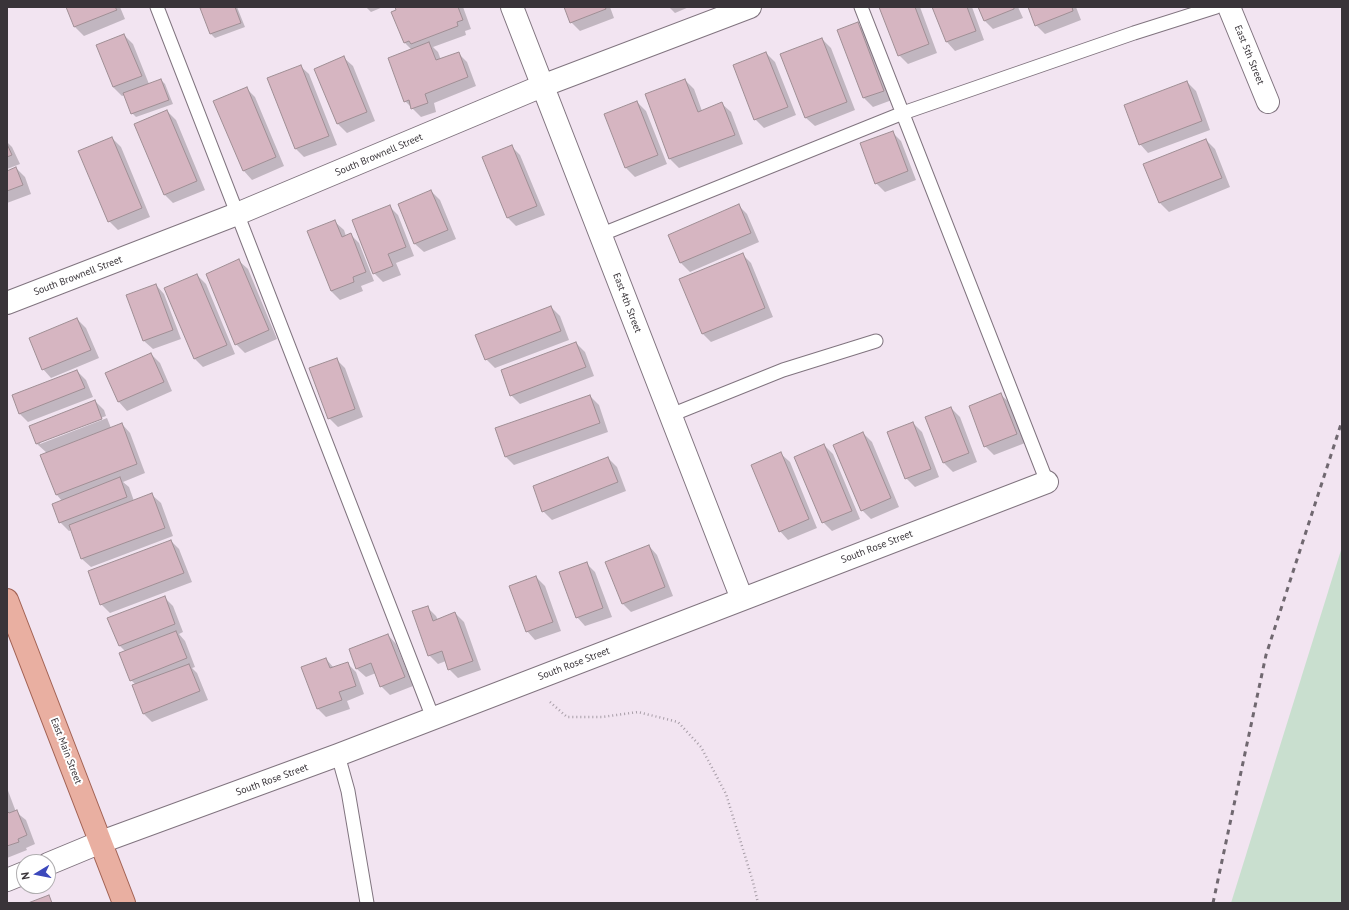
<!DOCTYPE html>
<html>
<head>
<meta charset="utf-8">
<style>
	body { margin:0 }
	#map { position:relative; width:1349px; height:910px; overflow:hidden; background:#f2e4f1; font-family:"PT Sans",sans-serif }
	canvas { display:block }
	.frame { position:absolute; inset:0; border:8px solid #393439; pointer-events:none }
	.north { position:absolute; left:16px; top:854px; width:40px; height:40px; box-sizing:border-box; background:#fff; border:1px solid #b0aeb0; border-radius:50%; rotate:260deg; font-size:11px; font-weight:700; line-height:16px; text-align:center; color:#393439 }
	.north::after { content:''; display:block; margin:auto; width:14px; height:18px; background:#3c48bc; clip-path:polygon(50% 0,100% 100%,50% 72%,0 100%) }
</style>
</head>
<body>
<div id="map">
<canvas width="1349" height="910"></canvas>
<div class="frame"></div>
<div class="north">N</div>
</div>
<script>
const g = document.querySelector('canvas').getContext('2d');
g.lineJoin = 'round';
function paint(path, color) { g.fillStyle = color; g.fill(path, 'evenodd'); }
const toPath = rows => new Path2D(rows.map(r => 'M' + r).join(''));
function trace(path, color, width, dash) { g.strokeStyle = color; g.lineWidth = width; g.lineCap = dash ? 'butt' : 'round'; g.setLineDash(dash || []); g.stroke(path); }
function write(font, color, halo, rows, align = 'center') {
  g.font = font + ' "PT Sans",sans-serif'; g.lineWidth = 4; g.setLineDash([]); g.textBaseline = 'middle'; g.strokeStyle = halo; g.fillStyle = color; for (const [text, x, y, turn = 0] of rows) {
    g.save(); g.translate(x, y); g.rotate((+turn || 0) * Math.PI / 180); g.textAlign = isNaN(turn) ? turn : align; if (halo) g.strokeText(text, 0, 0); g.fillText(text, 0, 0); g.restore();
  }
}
paint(toPath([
	[1342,547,1342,903,1231,903]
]), '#c9dfcf');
paint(toPath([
	[67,7,120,7,125,19,84,36,75,27],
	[207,7,237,7,245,27,215,38,211,34,202,9],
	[366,7,383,7,371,12],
	[396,7,463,7,471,29,465,31,466,35,433,47,438,52,441,60,458,53,467,62,476,86,434,103,436,112,421,117,405,101,412,50,405,43],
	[565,7,610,7,614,18,580,31,571,22],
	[669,7,689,7,675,13],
	[880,7,920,7,937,53,908,64,899,55],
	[933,7,972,7,984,40,955,51,947,42],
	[979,7,1018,7,1023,18,993,29,984,20],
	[1029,7,1076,7,1081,20,1045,34,1036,25],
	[857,23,866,32,892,100,873,107,864,98,838,31],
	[124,35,133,44,149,84,161,80,165,84,173,104,136,117,132,113,125,95,122,96,113,87,97,46],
	[822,39,831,48,855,110,815,126,806,118,782,55],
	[766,53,775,62,796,115,764,128,755,119],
	[344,58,353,66,375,121,347,133,338,124,316,69],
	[300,66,309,74,337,145,304,157,296,149],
	[685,80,694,89,702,111,722,104,731,112,743,144,679,168,670,159,646,95],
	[1187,82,1196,91,1210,130,1148,153,1140,144],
	[246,88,255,97,284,166,252,180,244,171,214,101],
	[637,102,646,111,667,164,635,177,626,168,605,114],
	[167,111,176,120,205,190,173,203,164,194],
	[892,132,901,141,916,180,885,192,876,183],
	[112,138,121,147,150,217,118,230,109,221],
	[1206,140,1215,149,1230,187,1169,212,1160,203,1144,165],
	[7,142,12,147,20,164,7,169],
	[511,146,520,155,545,215,516,226,508,218],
	[16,168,25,177,31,194,7,203,7,172],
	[431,191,440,200,456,239,424,252,415,244,399,204],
	[389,206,398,215,414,256,396,263,401,275,383,282,374,273],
	[739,206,747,214,759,242,690,272,681,263,669,236],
	[335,222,344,230,346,236,351,235,359,243,374,281,361,286,363,291,340,300,331,291,308,232],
	[743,255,751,263,773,317,711,342,702,333],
	[239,261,248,269,277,339,245,353,236,344],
	[197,275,206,284,235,354,203,367,194,358],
	[156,285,164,294,181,339,153,349,144,341],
	[551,307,560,316,569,340,495,368,486,359],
	[77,319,86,328,99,358,51,378,43,369],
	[576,343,585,352,594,376,520,404,511,395],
	[151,354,160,363,172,391,127,411,119,402,106,373],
	[336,359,345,368,363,417,338,427,329,418],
	[77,371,86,380,93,397,28,422,19,413],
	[1001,395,1010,403,1025,443,994,455,985,446],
	[590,396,599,405,608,432,514,465,505,456],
	[95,401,104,410,106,416,40,441,40,444,107,418,111,428,122,424,130,433,145,473,123,482,129,487,134,501,152,495,161,503,173,536,91,567,82,559,72,530,69,531,60,522,62,501,57,495,41,455,47,453,37,444],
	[951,408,960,417,977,462,953,472,944,463,927,418],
	[913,423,922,432,939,477,915,487,906,478],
	[863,433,872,442,899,507,871,519,862,510],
	[824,445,833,454,860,519,832,531,823,522],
	[781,454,790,462,817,528,788,540,780,531],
	[608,458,617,467,626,491,552,520,543,511],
	[171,541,179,549,192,582,110,613,101,604],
	[649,546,657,555,673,596,631,612,623,604],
	[586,563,595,572,612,617,585,626,577,617],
	[536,577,545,586,561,631,535,640,527,631],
	[164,597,173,606,183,632,179,634,185,641,195,667,192,668,197,673,208,700,152,722,143,713,136,685,131,680,125,651,119,645],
	[427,607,436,616,438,620,455,613,464,622,481,670,458,678,449,669,446,661,438,664,429,655],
	[388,635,396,644,413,686,390,695,381,686,376,673,366,677,357,669,350,650],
	[326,659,334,668,347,663,356,672,364,694,347,701,350,709,326,717,318,709],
	[7,788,16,812,26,820,35,844,26,848,27,850,7,858]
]), '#0003');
const building = toPath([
	[66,7,115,7,117,10,74,27,66,7],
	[204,7,235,7,241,23,210,34,200,8,204,7],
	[395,7,458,7,463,20,457,22,458,26,411,44,409,41,404,43,391,12,396,10,395,7],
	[564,7,605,7,606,9,570,23,564,7],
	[879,7,915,7,929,44,898,56,879,7],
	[932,7,967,7,976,31,946,42,932,7],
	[978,7,1014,7,1014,9,984,21,978,7],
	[1028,7,1072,7,1073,11,1035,26,1028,7],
	[858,22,884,91,863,98,837,30,858,22],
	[124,34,142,76,113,87,96,45,124,34],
	[822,38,847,102,805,118,780,54,822,38],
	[429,42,436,60,459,52,468,77,425,94,428,103,411,109,409,100,404,102,388,58,429,42],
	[766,52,788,107,754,120,733,65,766,52],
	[344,56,367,112,337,124,314,69,344,56],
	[301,65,329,136,295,149,267,78,301,65],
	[161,79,169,100,131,114,123,93,161,79],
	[685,79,698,112,722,102,735,135,669,159,645,94,685,79],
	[1187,81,1202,121,1139,145,1124,105,1187,81],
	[247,87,276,157,243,171,213,101,247,87],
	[637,101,658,155,625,168,604,114,637,101],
	[167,110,197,181,164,195,134,124,167,110],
	[893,131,908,171,875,184,860,143,893,131],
	[112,137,142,208,108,222,78,151,112,137],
	[1206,139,1222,178,1159,203,1143,164,1206,139],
	[7,144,12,155,7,157,7,144],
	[512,145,537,206,507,218,482,157,512,145],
	[16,167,23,185,7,191,7,171,16,167],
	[431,190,448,230,414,244,398,204,431,190],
	[739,204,751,233,680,263,668,235,739,204],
	[390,205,406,247,388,254,393,266,373,274,352,220,390,205],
	[335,220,342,237,351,233,366,272,353,277,354,282,331,291,307,231,335,220],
	[743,253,765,308,702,334,679,279,743,253],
	[239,259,269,330,235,345,206,274,239,259],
	[197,274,227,345,194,359,164,288,197,274],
	[156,284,173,330,143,341,126,295,156,284],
	[551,306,561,331,485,360,475,335,551,306],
	[77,318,91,350,42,370,29,338,77,318],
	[576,342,586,367,510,396,501,370,576,342],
	[151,353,164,382,118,402,105,373,151,353],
	[337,358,355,409,328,419,309,368,337,358],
	[77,370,85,388,19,414,12,395,77,370],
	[1001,393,1017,434,984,447,969,406,1001,393],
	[590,395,600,423,505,457,495,428,590,395],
	[95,400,102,419,36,444,29,426,95,400],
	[951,407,969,453,943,463,925,417,951,407],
	[913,422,931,469,905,479,887,432,913,422],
	[122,423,137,464,56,495,40,455,122,423],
	[863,432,891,498,861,511,833,445,863,432],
	[824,444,852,511,822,523,794,457,824,444],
	[781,452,809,519,779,532,751,465,781,452],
	[608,457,618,482,542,512,533,486,608,457],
	[120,477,127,497,59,523,52,504,120,477],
	[152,493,165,528,81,559,69,525,152,493],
	[171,540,184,573,100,605,88,571,171,540],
	[649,545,665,587,622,604,605,562,649,545],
	[587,562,603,608,576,618,559,572,587,562],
	[536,576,553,622,526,632,509,586,536,576],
	[165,596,175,624,119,646,107,618,165,596],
	[428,606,433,621,455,612,473,661,448,670,442,651,428,656,412,611,428,606],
	[176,631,187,658,130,681,119,653,176,631],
	[388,634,405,677,380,687,371,663,356,669,349,649,388,634],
	[326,658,330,668,348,662,356,686,339,692,342,700,317,709,301,667,326,658],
	[189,664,200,691,143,714,132,685,189,664],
	[17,810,27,835,18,839,19,842,7,846,7,811,9,813,17,810],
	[49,895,52,903,28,903,49,895]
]);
paint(building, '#d6b5c1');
trace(building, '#9f8e94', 1);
const service = toPath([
	[157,7,433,718],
	[861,7,1047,482],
	[600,235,903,113,1134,33,1216,7],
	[671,415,783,370,876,341],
	[338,755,348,791,367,903]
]);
const minor = toPath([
	[512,7,742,599],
	[1229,7,1268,102],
	[7,303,237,214,542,86,750,7],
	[48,864,101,842,338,755,1047,482],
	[7,880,24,873]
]);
const primary = toPath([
	[7,600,124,903]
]);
trace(service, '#80747f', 15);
trace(minor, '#80747f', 24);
trace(primary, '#a26254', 24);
trace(toPath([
	[550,702,567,717,602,717,638,712,678,722,701,747,726,794,753,882,758,903]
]), '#a79da7', 2.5, [1, 3]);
trace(service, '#fff', 13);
trace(minor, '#fff', 22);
trace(primary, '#e9afa1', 22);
trace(toPath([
	[1213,903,1266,655,1342,421]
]), '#706870', 3, [5, 5]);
write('10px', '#393439', '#fff', [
	["East 5th Street",1249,55,68],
	["South Brownell Street",379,155,-23],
	["South Brownell Street",78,276,-21],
	["East 4th Street",627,303,69],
	["South Rose Street",877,547,-21],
	["South Rose Street",574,664,-21],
	["East Main Street",66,751,69],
	["South Rose Street",272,780,-20]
]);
</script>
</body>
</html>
